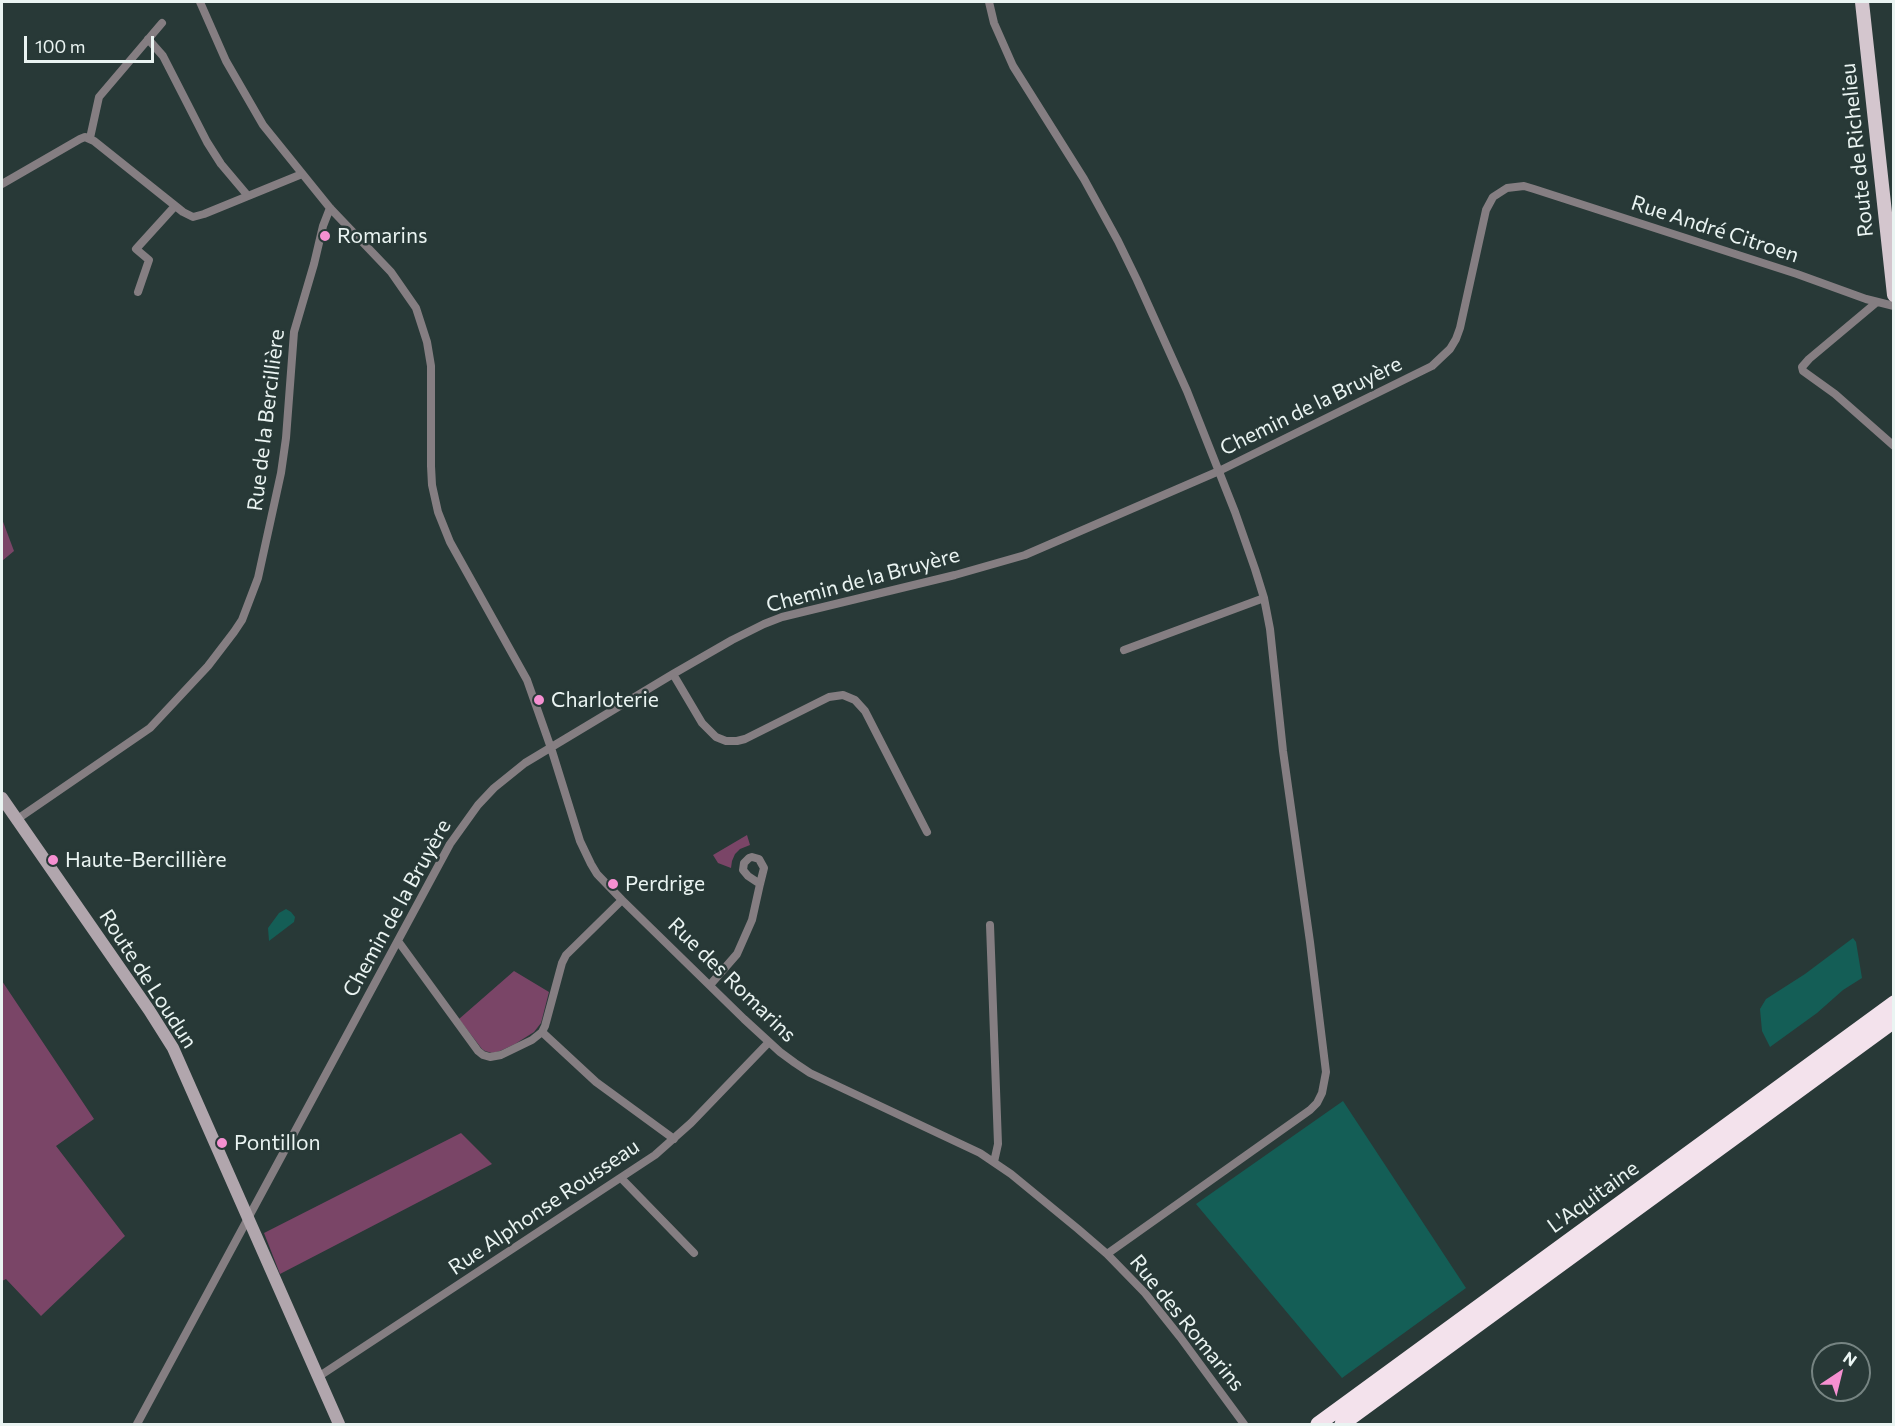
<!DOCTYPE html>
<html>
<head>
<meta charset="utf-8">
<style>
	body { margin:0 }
	#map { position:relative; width:1895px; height:1426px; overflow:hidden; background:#283937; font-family:Commissioner,sans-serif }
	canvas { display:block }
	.frame { position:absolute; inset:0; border:3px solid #eaf4f2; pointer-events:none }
	.north { position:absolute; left:1811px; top:1342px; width:60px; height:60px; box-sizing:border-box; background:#283937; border:2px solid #768482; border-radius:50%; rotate:35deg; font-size:16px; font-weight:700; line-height:24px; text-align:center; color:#eaf4f2 }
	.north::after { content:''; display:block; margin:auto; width:21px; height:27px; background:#f590d1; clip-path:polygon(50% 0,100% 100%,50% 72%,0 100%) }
	.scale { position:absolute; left:24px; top:36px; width:130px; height:27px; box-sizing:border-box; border:3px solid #eaf4f2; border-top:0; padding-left:8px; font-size:18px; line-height:21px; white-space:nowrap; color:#eaf4f2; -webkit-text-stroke:4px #283937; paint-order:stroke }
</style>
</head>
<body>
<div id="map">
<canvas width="1895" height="1426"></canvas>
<div class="frame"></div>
<div class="north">N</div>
<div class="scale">100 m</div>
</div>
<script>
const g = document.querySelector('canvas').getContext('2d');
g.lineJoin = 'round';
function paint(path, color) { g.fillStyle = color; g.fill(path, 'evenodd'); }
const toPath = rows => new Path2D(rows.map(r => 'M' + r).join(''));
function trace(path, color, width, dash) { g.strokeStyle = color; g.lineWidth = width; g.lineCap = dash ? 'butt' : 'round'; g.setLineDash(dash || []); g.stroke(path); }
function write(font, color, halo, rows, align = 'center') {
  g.font = font + ' Commissioner,sans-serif'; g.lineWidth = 5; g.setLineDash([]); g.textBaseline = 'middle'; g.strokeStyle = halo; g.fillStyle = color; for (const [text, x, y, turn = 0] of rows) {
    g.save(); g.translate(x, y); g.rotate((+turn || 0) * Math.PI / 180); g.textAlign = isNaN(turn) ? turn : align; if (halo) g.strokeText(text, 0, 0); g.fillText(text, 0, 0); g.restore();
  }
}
paint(toPath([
	[2,519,14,551,2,561],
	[747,835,750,845,740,849,735,854,732,861,731,868,718,863,713,855],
	[514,971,549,992,541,1023,534,1032,515,1044,500,1051,492,1053,485,1051,482,1049,459,1019],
	[2,981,94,1119,56,1146,125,1236,41,1316,6,1279,2,1281],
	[461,1133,492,1164,280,1274,264,1233]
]), '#7a4567');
paint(toPath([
	[286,909,291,912,295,917,294,922,269,941,268,928,279,913],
	[1853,938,1856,942,1862,978,1843,990,1817,1013,1770,1047,1762,1031,1760,1009,1766,999,1805,974],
	[1343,1101,1466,1288,1342,1378,1196,1204]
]), '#145e56');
trace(toPath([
	[200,2,226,61,263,125,330,208,391,272,416,308,427,342,431,366,431,466,432,485,438,512,450,542,527,680,552,751,580,841,591,864,597,874,622,900,744,1019,780,1052,795,1063,810,1073,980,1153,1011,1174,1078,1229,1107,1254,1145,1293,1180,1337,1244,1424],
	[989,2,994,23,1013,66,1084,179,1118,241,1137,280,1187,391,1235,512,1255,569,1264,598,1270,629,1283,751,1310,942,1326,1072,1322,1093,1317,1103,1310,1110,1107,1254],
	[148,39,163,56,207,142,221,164,248,196],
	[90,138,99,97,162,23],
	[2,184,80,139,85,137,94,141,183,212,193,217,204,214,302,174],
	[138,292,149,260,136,249,175,206],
	[1877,302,1809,359,1802,367,1803,371,1835,394,1894,446],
	[1124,650,1264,598],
	[673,674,702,723,716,737,726,741,737,741,745,739,829,697,843,695,855,700,865,711,927,832],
	[16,820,150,728,208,666,234,632,242,620,258,578,281,473,286,438,294,332,314,264,323,226,330,208],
	[990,925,998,1144,994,1162],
	[398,941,478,1051,483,1055,490,1057,501,1055,532,1040,542,1032,596,1082,674,1139],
	[710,985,737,954,752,920,760,884,764,868,759,859,752,857,749,858,744,863,743,870,748,876,760,884],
	[542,1032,545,1026,562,963,566,955,622,900],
	[621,1178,694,1253],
	[318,1377,655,1155,691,1123,769,1042],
	[137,1424,450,844,478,805,494,788,525,763,673,674,732,640,764,624,782,617,955,575,1025,555,1219,471,1432,366,1450,349,1456,339,1460,328,1486,210,1493,197,1507,188,1524,186,1534,189,1797,274,1866,299,1894,306]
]), '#857e82', 8);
trace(toPath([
	[2,798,149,1010,173,1048,339,1424]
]), '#b1a6ad', 12);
trace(toPath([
	[1862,2,1894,295]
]), '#d4c6ce', 14);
trace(toPath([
	[1318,1424,1894,1003],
	[1342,1424,1894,1021]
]), '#f3e2ec', 15);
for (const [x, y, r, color] of [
	[325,236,6,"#f590d1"],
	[539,700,6,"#f590d1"],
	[53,860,6,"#f590d1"],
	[613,884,6,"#f590d1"],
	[222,1143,6,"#f590d1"]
]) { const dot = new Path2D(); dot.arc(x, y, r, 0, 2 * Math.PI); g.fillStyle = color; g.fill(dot); trace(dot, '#283937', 2); }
write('21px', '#eaf4f2', '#283937', [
	["Route de Richelieu",1857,150,-96],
	["Rue André Citroen",1715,229,18],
	["Chemin de la Bruyère",1311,406,-26],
	["Rue de la Bercillière",266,420,-83],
	["Chemin de la Bruyère",863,580,-15],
	["Chemin de la Bruyère",397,908,-61],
	["Route de Loudun",148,979,57],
	["Rue des Romarins",732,980,44],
	["L'Aquitaine",1593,1197,-36],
	["Rue Alphonse Rousseau",544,1207,-34],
	["Rue des Romarins",1187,1323,51]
]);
write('21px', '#eaf4f2', '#283937', [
	["Romarins",337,236],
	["Charloterie",551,700],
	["Haute-Bercillière",65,860],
	["Perdrige",625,884],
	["Pontillon",234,1143]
], 'left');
</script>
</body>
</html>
